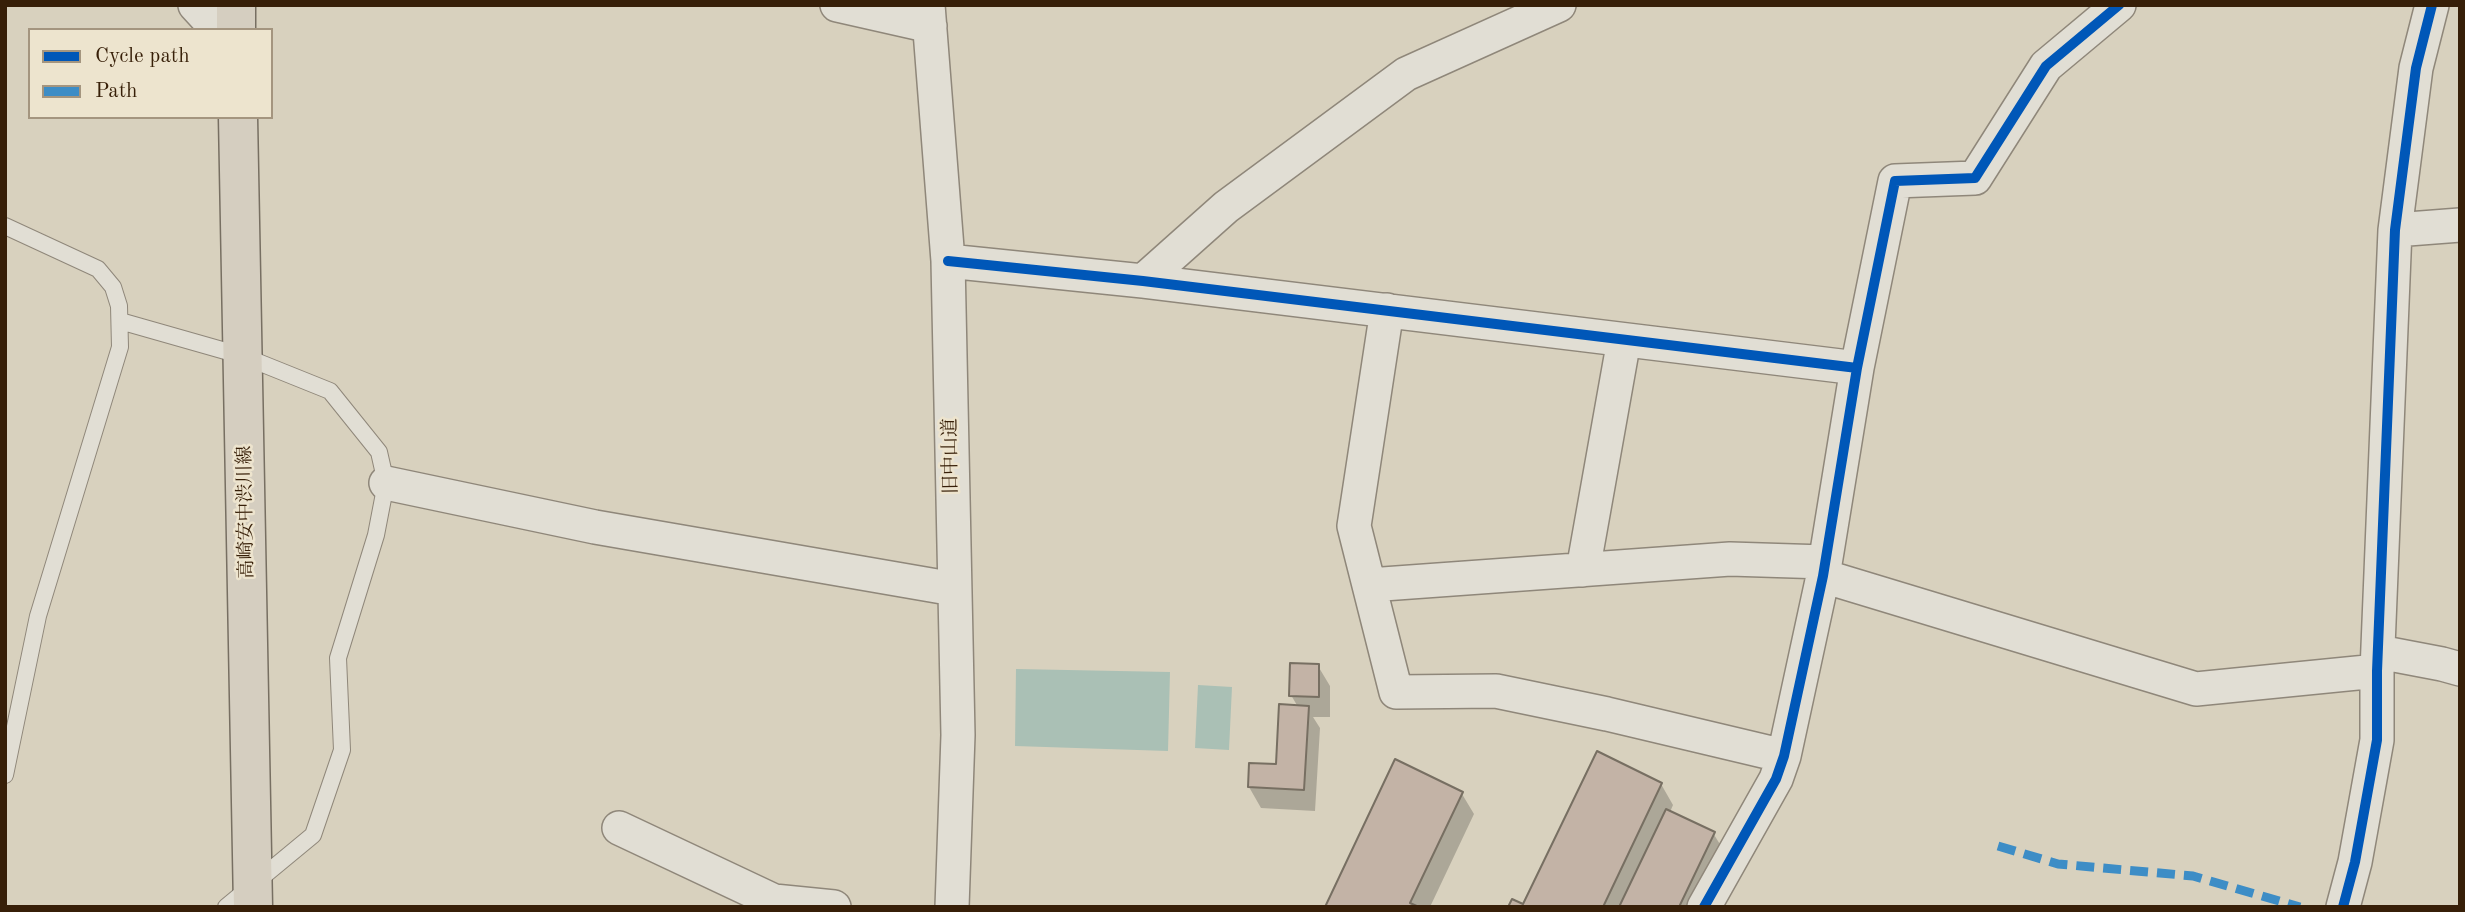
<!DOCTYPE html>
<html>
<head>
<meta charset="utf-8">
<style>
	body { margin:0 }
	#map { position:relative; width:2465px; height:912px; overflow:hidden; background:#d8d1be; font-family:"Old Standard TT",serif }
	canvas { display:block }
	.frame { position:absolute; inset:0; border:7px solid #371f08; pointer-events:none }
	.legend { position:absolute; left:28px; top:28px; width:245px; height:91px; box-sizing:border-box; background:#ede4ce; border:2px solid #a4957f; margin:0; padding:9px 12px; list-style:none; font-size:21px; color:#371f08 }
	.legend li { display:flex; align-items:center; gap:14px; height:35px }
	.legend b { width:35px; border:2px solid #a4957f }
</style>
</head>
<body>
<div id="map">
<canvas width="2465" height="912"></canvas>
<div class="frame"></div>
<ul class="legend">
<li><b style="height:9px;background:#0057b8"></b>Cycle path</li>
<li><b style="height:9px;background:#3d8dc6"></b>Path</li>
</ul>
</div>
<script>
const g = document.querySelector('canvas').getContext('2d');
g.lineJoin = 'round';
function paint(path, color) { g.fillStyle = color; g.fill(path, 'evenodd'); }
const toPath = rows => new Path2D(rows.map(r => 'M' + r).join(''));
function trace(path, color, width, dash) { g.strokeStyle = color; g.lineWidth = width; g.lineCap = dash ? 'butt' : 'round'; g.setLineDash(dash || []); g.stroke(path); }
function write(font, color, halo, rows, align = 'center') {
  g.font = font + ' "Old Standard TT","Noto Serif JP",serif'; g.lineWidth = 5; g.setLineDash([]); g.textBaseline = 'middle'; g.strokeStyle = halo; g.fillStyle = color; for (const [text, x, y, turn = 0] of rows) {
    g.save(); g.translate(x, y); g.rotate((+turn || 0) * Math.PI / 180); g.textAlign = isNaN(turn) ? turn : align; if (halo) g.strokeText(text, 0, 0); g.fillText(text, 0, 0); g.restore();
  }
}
paint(toPath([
	[1016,669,1170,672,1168,751,1015,746],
	[1198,685,1232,687,1229,750,1195,748]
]), '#aac0b5');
paint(toPath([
	[1318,666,1330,686,1330,717,1313,717,1320,728,1315,811,1261,808,1249,787,1277,766,1298,707,1291,695],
	[1661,784,1673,805,1670,812,1713,833,1726,854,1701,907,1510,907,1524,907],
	[1462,794,1474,814,1430,907,1327,907]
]), '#0003');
const building = toPath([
	[1290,663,1319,664,1319,697,1289,696,1290,663],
	[1279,704,1309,706,1304,790,1248,787,1249,763,1276,764,1279,704],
	[1597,751,1662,783,1603,907,1508,907,1512,899,1523,904,1597,751],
	[1395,759,1463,792,1410,903,1419,907,1325,907,1395,759],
	[1666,809,1715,832,1679,907,1619,907,1666,809]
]);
paint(building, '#c3b3a6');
trace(building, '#776f62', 2);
const service = toPath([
	[5,226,98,269,113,287,119,306,120,347,38,616,5,775],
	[120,321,243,356,330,391,379,452,386,483,376,535,338,658,342,750,313,835,226,907]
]);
const minor = toPath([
	[195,5,218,30],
	[837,5,930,26],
	[928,5,948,261,958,735,952,907],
	[2395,230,2460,225],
	[948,261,1143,281,1857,368],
	[1143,281,1226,207,1406,74,1559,5],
	[1387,310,1354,526,1396,692,1496,691,1607,714,1784,756],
	[386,483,595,527,954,589],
	[1583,570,1624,340],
	[1823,576,2196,689,2377,671],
	[1369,585,1730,559,1825,562],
	[2379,652,2442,664,2460,669],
	[619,828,774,901,834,907],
	[1704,907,1776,779,1784,756,1823,576,1857,368,1895,181,1975,178,2046,66,2119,5],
	[2343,907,2355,862,2377,740,2377,671,2395,230,2416,68,2432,5]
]);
const primary = toPath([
	[236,5,236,30],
	[238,117,253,907]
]);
trace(service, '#8f877a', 18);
trace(minor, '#8f877a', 36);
trace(primary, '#776f62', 41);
trace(service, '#e1ded4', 16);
trace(minor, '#e1ded4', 33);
trace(primary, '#d5cec0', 38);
trace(toPath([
	[1998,846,2058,864,2193,876,2300,907]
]), '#3d8dc6', 9, [18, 9]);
trace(toPath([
	[948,261,1143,281,1857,368],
	[1704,907,1776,779,1784,756,1823,576,1857,368,1895,181,1975,178,2046,66,2119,5],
	[2343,907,2355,862,2377,740,2377,671,2395,230,2416,68,2432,5]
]), '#0057b8', 10);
write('19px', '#371f08', '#ede4ce', [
	["旧中山道",951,456,-91],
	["高崎安中渋川線",246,512,-91]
]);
</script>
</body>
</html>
